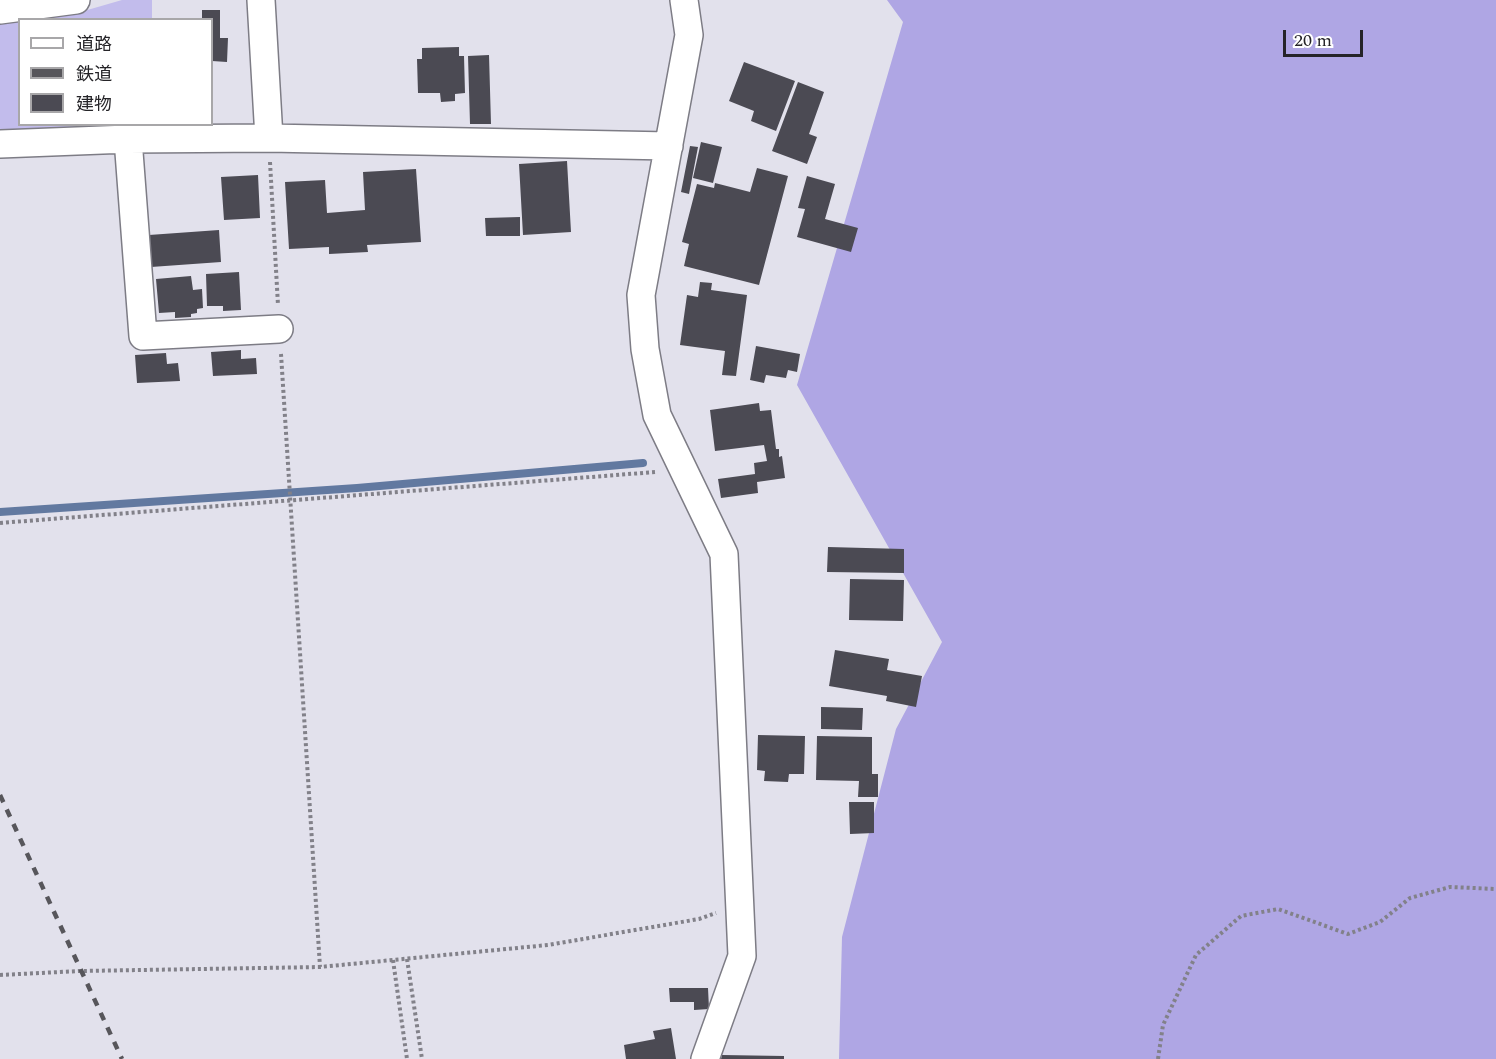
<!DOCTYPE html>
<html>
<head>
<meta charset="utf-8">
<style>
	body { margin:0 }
	#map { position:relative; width:1496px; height:1059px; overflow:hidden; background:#e2e1ec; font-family:Spectral,"Noto Sans JP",serif }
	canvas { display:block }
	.legend { position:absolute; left:18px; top:18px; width:195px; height:108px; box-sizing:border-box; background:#fff; border:2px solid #a8a7a9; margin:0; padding:8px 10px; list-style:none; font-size:18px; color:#252428 }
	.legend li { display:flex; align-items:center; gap:12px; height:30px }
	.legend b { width:30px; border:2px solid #a8a7a9 }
	.scale { position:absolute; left:1283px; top:30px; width:80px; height:27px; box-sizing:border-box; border:3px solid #252428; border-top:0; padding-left:8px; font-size:18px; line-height:21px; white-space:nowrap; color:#252428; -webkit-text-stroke:4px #fff; paint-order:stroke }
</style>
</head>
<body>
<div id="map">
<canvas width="1496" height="1059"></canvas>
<ul class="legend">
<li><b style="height:8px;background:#fff"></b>道路</li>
<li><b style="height:8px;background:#57565b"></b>鉄道</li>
<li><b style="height:16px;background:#4b4a53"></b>建物</li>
</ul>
<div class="scale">20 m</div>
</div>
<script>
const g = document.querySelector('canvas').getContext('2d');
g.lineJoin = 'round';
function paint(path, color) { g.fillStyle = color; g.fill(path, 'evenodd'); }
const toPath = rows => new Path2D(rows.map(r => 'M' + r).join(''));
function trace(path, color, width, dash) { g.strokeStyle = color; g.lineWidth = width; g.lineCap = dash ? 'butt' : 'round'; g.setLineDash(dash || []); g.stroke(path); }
paint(toPath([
	[122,0,152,0,152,19,26,20,77,13],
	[19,20,20,124,155,124,155,128,0,133,0,23]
]), '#c2bcec');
paint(toPath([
	[887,0,1496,0,1496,1059,839,1059,842,937,896,729,942,642,797,385,903,22]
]), '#afa6e4');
trace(toPath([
	[0,512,357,488,643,463]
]), '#6279a0', 8);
paint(toPath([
	[202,10,220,10,220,38,228,38,227,62,212,61,212,20,202,20],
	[459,47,459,56,464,56,465,93,455,94,455,101,441,102,440,93,418,93,417,59,422,59,422,48],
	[489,55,491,124,470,124,468,56],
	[744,62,795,81,776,131,751,121,754,111,729,101],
	[798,82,824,92,809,134,817,137,807,164,772,151],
	[701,142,722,147,713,183,693,178],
	[690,146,698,147,689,194,681,192],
	[567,161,571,232,523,235,519,164],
	[757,168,788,176,759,285,684,266,689,244,682,242,697,184,714,188,715,183,750,192],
	[416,169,421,242,367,245,368,252,329,254,329,247,289,249,285,182,325,180,327,213,365,210,363,172],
	[258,175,260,218,224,220,221,177],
	[807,176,835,184,825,219,858,228,851,252,797,237,805,209,798,208],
	[520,217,520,236,486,236,485,218],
	[219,230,221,262,151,267,149,235],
	[239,272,241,310,223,311,223,306,207,306,206,274],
	[191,276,193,290,202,289,203,308,197,309,197,313,191,314,191,317,175,318,175,312,159,313,156,279],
	[700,282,712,283,711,290,747,295,736,376,722,375,725,351,680,345,687,295,698,297],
	[756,346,800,354,797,372,788,370,786,378,766,375,764,383,750,380],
	[241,350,241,359,256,358,257,374,213,376,211,352],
	[166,353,167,364,178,363,180,381,137,383,135,355],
	[759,403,760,411,771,410,776,449,779,449,779,457,782,456,785,478,757,482,758,493,721,498,718,479,755,474,754,463,767,461,764,445,715,451,710,410],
	[828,547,904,549,904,573,827,572],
	[850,579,904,580,903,621,849,620],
	[835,650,889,659,887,670,922,676,916,707,886,701,887,696,829,686],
	[821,707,863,708,862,730,821,729],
	[758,735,805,736,804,774,789,774,788,782,764,781,765,771,757,770],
	[817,736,872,737,872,774,878,774,878,797,858,797,859,781,816,780],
	[849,802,874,802,874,833,850,834],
	[669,988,708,988,709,1009,694,1010,694,1002,670,1002],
	[671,1028,676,1059,626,1059,624,1045,655,1039,653,1031],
	[722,1055,784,1056,784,1059,721,1059]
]), '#4b4a53');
const minor = toPath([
	[261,0,269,138],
	[684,0,689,35,641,295,645,349,657,415,724,554,742,956,705,1059],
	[0,10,76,0],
	[128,139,143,336,279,329],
	[0,144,128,139,269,138,669,146]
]);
trace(minor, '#7d7c85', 30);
trace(toPath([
	[270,162,278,305],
	[281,354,320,967],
	[0,523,655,472],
	[407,959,422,1059],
	[393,960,407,1059],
	[0,975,80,971,320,967,548,945,699,919,716,913],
	[1158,1059,1163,1025,1196,955,1241,916,1278,909,1348,934,1380,922,1410,898,1450,887,1496,889]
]), '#828189', 4, [3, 3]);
trace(minor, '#fff', 27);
trace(toPath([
	[0,795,122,1059]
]), '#57565b', 4.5, [8, 8]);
</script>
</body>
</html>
